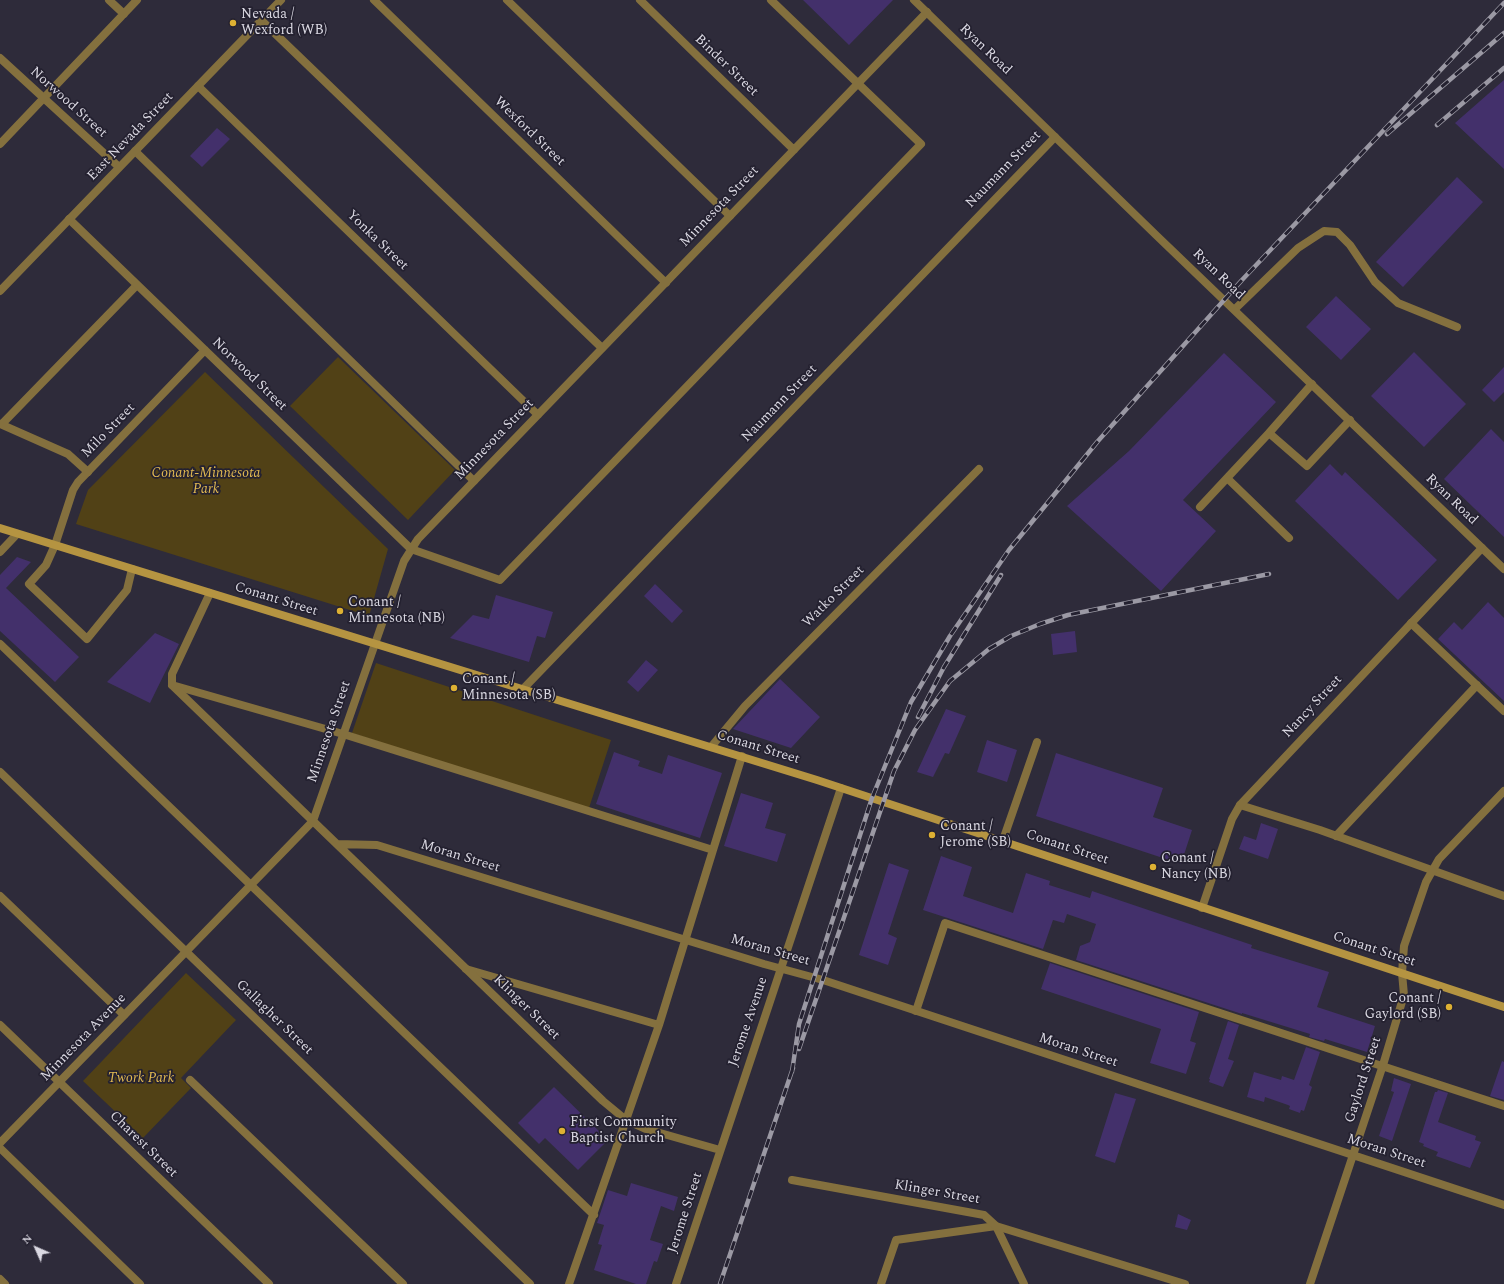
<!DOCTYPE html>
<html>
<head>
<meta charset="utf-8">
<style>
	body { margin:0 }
	#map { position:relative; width:1504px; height:1284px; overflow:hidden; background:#2e2b3a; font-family:Spectral,serif }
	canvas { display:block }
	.north { position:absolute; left:16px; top:1228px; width:40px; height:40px; -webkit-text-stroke:3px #242130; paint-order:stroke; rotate:315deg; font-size:11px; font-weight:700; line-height:16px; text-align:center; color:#dad8e2 }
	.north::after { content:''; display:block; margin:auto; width:14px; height:18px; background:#dad8e2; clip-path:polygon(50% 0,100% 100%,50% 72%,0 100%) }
</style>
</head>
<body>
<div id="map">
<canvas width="1504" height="1284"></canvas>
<div class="north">N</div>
</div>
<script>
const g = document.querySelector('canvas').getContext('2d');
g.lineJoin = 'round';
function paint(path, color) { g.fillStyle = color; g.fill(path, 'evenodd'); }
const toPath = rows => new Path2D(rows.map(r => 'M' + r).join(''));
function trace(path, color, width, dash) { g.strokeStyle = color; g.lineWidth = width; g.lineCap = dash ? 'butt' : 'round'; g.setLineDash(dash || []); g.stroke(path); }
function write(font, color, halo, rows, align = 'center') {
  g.font = font + ' Spectral,serif'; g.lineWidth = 3.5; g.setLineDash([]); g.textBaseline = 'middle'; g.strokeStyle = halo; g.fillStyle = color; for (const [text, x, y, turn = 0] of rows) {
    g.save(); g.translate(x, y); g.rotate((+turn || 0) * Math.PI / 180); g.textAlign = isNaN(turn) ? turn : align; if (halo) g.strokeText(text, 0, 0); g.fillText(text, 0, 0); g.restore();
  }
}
paint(toPath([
	[338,357,455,470,408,520,290,406],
	[205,372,388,549,369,616,76,524,88,490],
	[376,663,611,740,588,811,352,733],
	[186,973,236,1020,181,1078,191,1088,143,1138,83,1081]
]), '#514116');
paint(toPath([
	[803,0,893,0,849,45],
	[1504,80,1504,169,1455,123],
	[217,128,230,139,202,167,190,156],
	[1457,177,1483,202,1403,287,1376,262],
	[1336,296,1371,329,1341,360,1306,327],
	[1414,352,1466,404,1424,447,1371,396],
	[1224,353,1276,402,1183,500,1216,531,1161,591,1067,506,1129,451],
	[1504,367,1504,392,1494,402,1482,390],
	[1491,429,1504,442,1504,537,1444,479],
	[1330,464,1342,476,1345,472,1437,560,1398,600,1295,501],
	[17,557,31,562,6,588,79,657,55,682,0,631,0,575],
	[655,584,683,611,672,623,644,596],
	[496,595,553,612,545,638,537,636,529,662,450,638,473,615,489,619],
	[1488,602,1504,618,1504,701,1438,639,1454,622,1462,630],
	[1075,631,1077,652,1053,655,1051,634],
	[155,633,179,644,150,703,107,682],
	[646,660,658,670,638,692,627,682],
	[780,679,820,717,791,748,733,729],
	[946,709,966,716,949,754,945,753,933,777,917,772],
	[987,740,1017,750,1007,782,977,772],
	[614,752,640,761,638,766,662,774,668,755,722,773,700,838,596,804],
	[1056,753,1163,788,1153,817,1192,830,1181,864,1036,816],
	[741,793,773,803,765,828,786,834,777,862,724,846],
	[1261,823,1278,829,1268,859,1239,849,1244,836,1256,840],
	[941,856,972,867,963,896,1013,913,1026,873,1050,881,1049,885,1090,898,1092,891,1252,945,1251,948,1329,972,1317,1007,1375,1026,1367,1052,1325,1039,1324,1041,1309,1037,1310,1034,1242,1013,1242,1014,1076,960,1080,946,1090,942,1096,924,1067,914,1064,923,1053,920,1043,949,923,910],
	[889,863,909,870,888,934,897,938,888,965,859,955],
	[1050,963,1199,1012,1190,1041,1196,1043,1186,1074,1150,1063,1161,1029,1041,989],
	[1228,1021,1239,1025,1228,1059,1234,1061,1223,1087,1209,1082,1210,1079,1209,1079],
	[1306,1047,1320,1052,1309,1085,1312,1087,1304,1111,1301,1110,1300,1113,1289,1109,1290,1106,1288,1105,1265,1097,1264,1102,1247,1097,1254,1072,1281,1080,1282,1076,1294,1080],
	[1502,1061,1504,1062,1504,1100,1490,1096],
	[1394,1078,1411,1084,1392,1141,1379,1136,1394,1092,1391,1091],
	[554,1087,608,1140,578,1170,545,1138,539,1144,518,1123],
	[1438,1090,1448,1093,1438,1122,1476,1136,1475,1140,1481,1142,1470,1168,1436,1156,1438,1152,1423,1146,1424,1144,1419,1142,1435,1092,1437,1092],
	[1115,1093,1136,1099,1115,1163,1095,1156],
	[631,1183,678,1197,674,1211,661,1206,650,1240,663,1244,657,1262,654,1261,646,1284,636,1284,594,1270,602,1245,598,1244,604,1225,597,1223,608,1190,627,1196],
	[1178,1214,1191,1220,1187,1230,1175,1227]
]), '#43306b');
trace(toPath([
	[109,0,124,14],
	[507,0,730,216],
	[261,20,602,348],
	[0,144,137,0],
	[135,151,474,481],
	[1235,309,1298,248,1324,231,1337,232,1350,245,1375,282,1398,303,1457,327],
	[0,424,68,454,88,472],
	[2,424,137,285],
	[1269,433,1307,466,1350,420],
	[1227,478,1289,538],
	[1200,507,1269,433,1312,384],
	[55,545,46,565,29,584,87,639,127,590,132,569],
	[411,549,500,580,921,144,771,0],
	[0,552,17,534],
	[1411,623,1504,711],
	[0,644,594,1215],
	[172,685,343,734,713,850],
	[1240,805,1320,830,1504,896],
	[1336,836,1477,685],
	[0,896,124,1015],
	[466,969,659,1025],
	[916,1011,945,923,1504,1106],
	[190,1080,403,1284],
	[0,1148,140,1284],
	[569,1284,659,1025,742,756],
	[881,1284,896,1240,996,1226,1024,1284]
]), '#84703e', 8);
trace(toPath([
	[374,0,666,283],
	[640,0,794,150],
	[0,58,119,167],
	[198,86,538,415],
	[69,219,411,549],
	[55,545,73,490,78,482,205,350],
	[210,593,172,674,172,685,603,1101,626,1120,646,1129,720,1150],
	[523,689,1055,137],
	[711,747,745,706,979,469],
	[0,772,530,1284],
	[1003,840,1037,742],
	[337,844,377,845,764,964,823,980,1504,1205],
	[1202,908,1232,819,1240,805,1482,548],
	[0,1025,269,1284],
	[0,1143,313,821,404,561,418,539,927,12],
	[792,1180,984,1215,996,1226,1185,1284],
	[0,1279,5,1284],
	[676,1284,841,788],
	[1310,1284,1383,1065,1404,995,1402,973,1404,946,1426,882,1439,859,1504,791]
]), '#84703e', 8);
trace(toPath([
	[914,0,1157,236,1504,569],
	[0,291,281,0]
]), '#84703e', 8);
trace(toPath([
	[0,528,817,780,1504,1007]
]), '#b59441', 8);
const rail = toPath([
	[1437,125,1504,68],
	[1387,134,1504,33],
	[918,717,944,667,1001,575],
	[799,1049,894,771,915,730,950,681,989,649,1011,636,1040,624,1068,615,1269,574],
	[792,1072,799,1024,872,798,911,702,950,636,1009,550,1098,441,1242,280,1504,3],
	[720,1284,793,1068]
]);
trace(rail, '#9b99a4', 4.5);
trace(rail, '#242130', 3, [9]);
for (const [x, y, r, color] of [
	[233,23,4,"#deb133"],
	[340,611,4,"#deb133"],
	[454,688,4,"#deb133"],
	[932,835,4,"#deb133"],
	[1153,867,4,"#deb133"],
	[1449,1007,4,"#deb133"],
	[562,1131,4,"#deb133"]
]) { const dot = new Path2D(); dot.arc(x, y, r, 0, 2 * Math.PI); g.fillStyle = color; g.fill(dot); trace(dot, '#242130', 1.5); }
write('14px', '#dad8e2', '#242130', [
	["Nevada /",241,15],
	["Wexford (WB)",241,31],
	["Conant /",348,603],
	["Minnesota (NB)",348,619],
	["Conant /",462,680],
	["Minnesota (SB)",462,696],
	["Conant /",940,827],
	["Jerome (SB)",940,843],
	["Conant /",1161,859],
	["Nancy (NB)",1161,875],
	["Conant /",1441,999,"right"],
	["Gaylord (SB)",1441,1015,"right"],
	["First Community",570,1123],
	["Baptist Church",570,1139]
], 'left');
write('14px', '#dad8e2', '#242130', [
	["Ryan Road",985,50,44],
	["Binder Street",726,66,44],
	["Norwood Street",68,103,42],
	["Wexford Street",529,132,44],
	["East Nevada Street",131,137,-46],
	["Naumann Street",1004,170,-46],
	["Minnesota Street",720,207,-46],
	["Yonka Street",377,241,44],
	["Ryan Road",1218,275,44],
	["Norwood Street",249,375,44],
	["Naumann Street",780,404,-46],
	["Milo Street",109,431,-46],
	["Minnesota Street",495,440,-46],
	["Ryan Road",1451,500,44],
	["Watko Street",834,597,-45],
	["Conant Street",276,600,17],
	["Nancy Street",1313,707,-47],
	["Minnesota Street",330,732,-71],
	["Conant Street",758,748,17],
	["Conant Street",1067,848,18],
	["Moran Street",460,857,17],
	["Conant Street",1374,950,18],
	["Moran Street",770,951,16],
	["Klinger Street",526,1008,44],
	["Gallagher Street",274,1018,44],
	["Jerome Avenue",749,1022,-71],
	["Minnesota Avenue",84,1038,-46],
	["Moran Street",1078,1051,18],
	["Gaylord Street",1364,1080,-72],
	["Charest Street",143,1145,44],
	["Moran Street",1386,1152,18],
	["Klinger Street",937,1193,10],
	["Jerome Street",686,1213,-72]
]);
write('italic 14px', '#e1b951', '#242130', [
	["Conant-Minnesota",206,474],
	["Park",206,490],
	["Twork Park",141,1079]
]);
</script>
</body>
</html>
